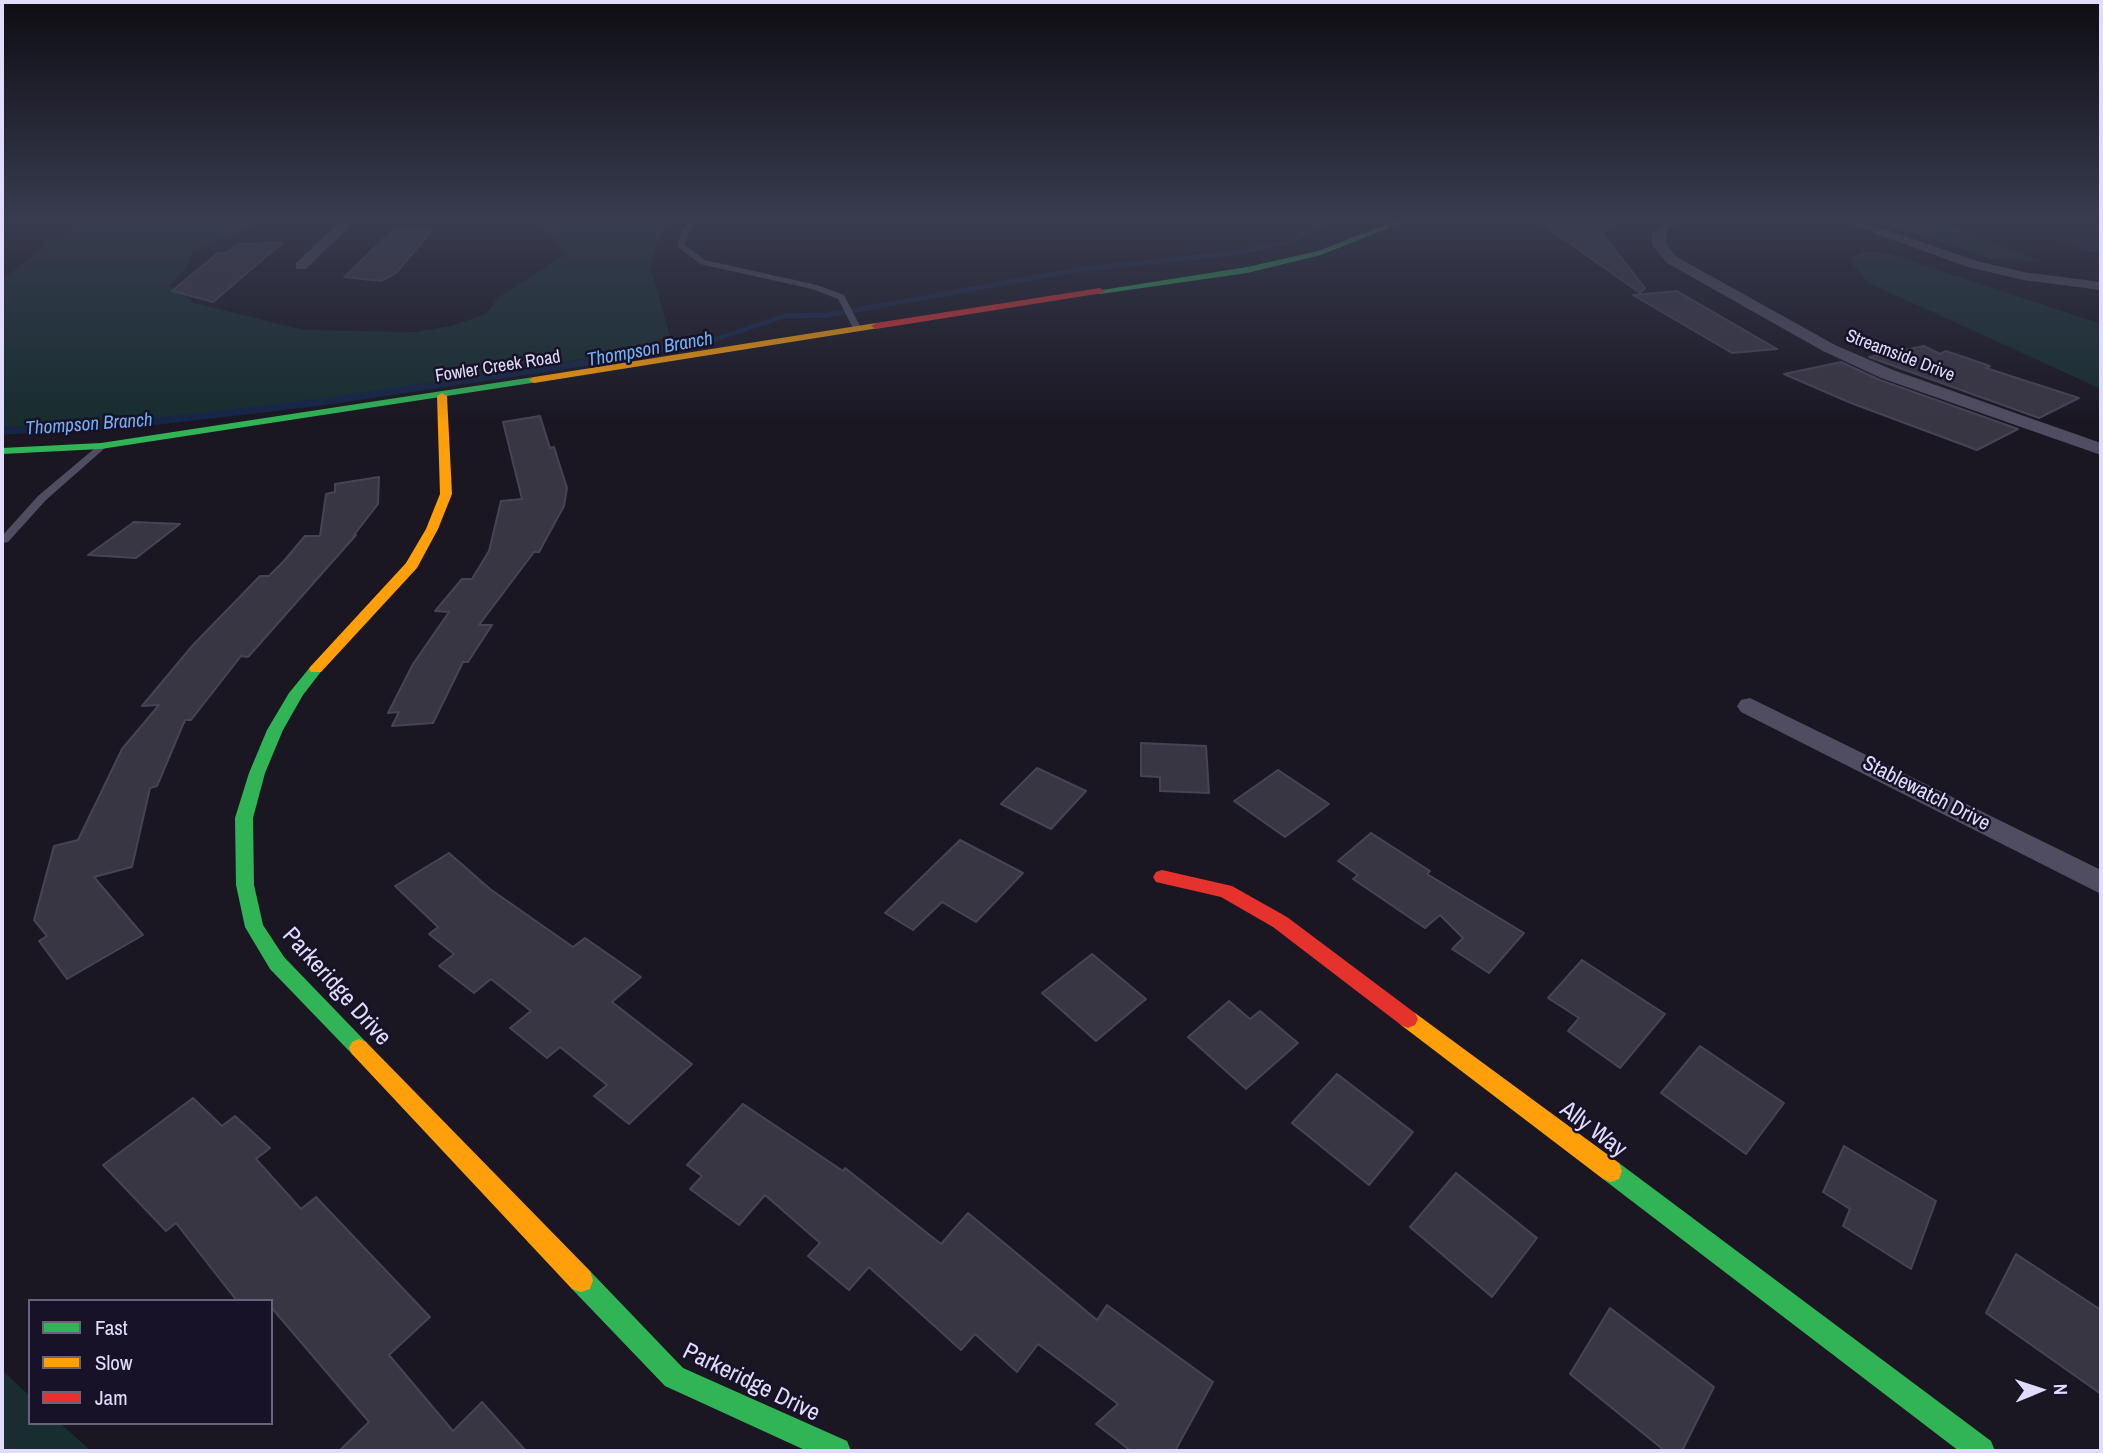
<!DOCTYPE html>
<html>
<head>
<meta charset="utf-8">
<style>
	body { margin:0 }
	#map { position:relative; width:2103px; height:1453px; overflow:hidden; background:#1a1722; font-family:"Archivo Narrow",sans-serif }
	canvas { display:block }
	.frame { position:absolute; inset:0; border:4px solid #e1dcfc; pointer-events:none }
	.legend { position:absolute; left:28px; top:1299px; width:245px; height:126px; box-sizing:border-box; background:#171227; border:2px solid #68637c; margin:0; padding:9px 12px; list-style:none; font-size:21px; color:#e1dcfc }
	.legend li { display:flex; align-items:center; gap:14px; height:35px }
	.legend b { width:35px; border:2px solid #68637c }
	.north { position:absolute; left:2005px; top:1355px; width:70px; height:70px; -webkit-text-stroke:5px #171227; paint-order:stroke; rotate:88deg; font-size:19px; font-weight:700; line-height:28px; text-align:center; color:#e1dcfc }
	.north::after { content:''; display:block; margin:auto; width:24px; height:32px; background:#e1dcfc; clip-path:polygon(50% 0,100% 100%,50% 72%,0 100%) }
</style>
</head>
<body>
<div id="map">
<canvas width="2103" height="1453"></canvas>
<div class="frame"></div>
<ul class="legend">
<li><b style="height:9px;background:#30b455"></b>Fast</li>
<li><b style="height:9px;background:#ff9f0a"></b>Slow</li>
<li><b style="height:9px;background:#e5322d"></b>Jam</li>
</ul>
<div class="north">N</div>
</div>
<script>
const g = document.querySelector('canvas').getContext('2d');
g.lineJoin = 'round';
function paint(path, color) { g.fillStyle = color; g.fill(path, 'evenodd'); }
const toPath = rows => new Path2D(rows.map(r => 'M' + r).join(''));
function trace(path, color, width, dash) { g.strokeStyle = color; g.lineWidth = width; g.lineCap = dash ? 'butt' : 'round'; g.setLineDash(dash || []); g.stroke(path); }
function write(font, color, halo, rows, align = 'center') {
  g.font = font + ' "Archivo Narrow",sans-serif'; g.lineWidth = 5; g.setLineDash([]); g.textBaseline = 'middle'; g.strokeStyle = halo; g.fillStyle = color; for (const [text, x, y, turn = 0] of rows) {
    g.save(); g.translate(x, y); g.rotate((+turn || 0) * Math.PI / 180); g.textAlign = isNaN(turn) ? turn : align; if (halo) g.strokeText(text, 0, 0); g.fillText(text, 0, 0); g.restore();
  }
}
paint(toPath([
	[94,219,176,219,177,226,211,219,257,219,258,222,193,252,185,269,169,286,194,303,304,330,415,332,451,326,486,314,499,297,567,253,543,228,538,219,674,219,660,236,650,267,670,336,627,352,238,413,137,426,2,427,2,280,51,241],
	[1870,219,1932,219,2043,262,1991,259],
	[1865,251,1891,254,2101,324,2101,389,1867,282,1849,259],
	[2,1370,30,1396,30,1423,60,1423,91,1451,2,1451]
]), '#172d2f');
paint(toPath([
	[2101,236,2101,251,2089,252,2056,239]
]), '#152546');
trace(toPath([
	[604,360,716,339,785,316,828,315,1077,270,1234,253,1286,243,1330,219]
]), '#152546', 5);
trace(toPath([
	[2,431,117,426,322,402,615,358]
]), '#152546', 7);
const building = toPath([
	[1556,219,1621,219,1602,233,1645,288,1640,293,1542,224,1561,226,1556,219],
	[434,228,396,273,381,281,344,277,393,230,434,228],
	[282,243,213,302,172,291,218,253,227,253,238,244,282,243],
	[1677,291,1777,349,1732,353,1633,295,1677,291],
	[1924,346,1940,354,1946,351,1990,366,1986,368,2079,398,2039,418,1869,357,1924,346],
	[1841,362,1880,380,2018,429,1977,450,1851,403,1784,374,1841,362],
	[540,416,550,448,554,447,567,488,564,506,539,552,534,552,479,625,492,625,468,662,463,662,433,723,392,726,399,712,388,713,413,664,449,612,435,611,462,579,472,579,489,551,501,501,522,499,503,422,540,416],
	[379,477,378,504,354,535,356,535,248,657,241,656,191,720,185,720,157,786,150,788,132,867,94,877,143,935,67,979,39,941,47,936,34,920,54,846,78,840,122,749,159,705,142,706,193,645,260,576,269,576,283,562,305,536,320,536,326,494,335,492,335,484,379,477],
	[134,522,180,524,136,558,88,555,134,522],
	[1141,743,1206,746,1209,793,1160,791,1160,777,1141,776,1141,743],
	[1037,768,1086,791,1051,829,1001,804,1037,768],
	[1278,770,1329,804,1285,837,1234,801,1278,770],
	[1371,833,1430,871,1427,874,1524,933,1489,973,1452,949,1463,938,1440,915,1425,928,1353,879,1358,875,1338,861,1371,833],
	[960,840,1023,873,976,922,942,902,913,930,885,913,960,840],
	[449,853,490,889,573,947,585,938,641,977,612,1002,692,1064,629,1124,594,1096,607,1085,560,1047,547,1058,510,1028,531,1011,491,979,474,993,439,966,454,954,429,934,438,927,395,886,449,853],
	[1092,954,1146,999,1096,1041,1042,993,1092,954],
	[1582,960,1665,1014,1620,1068,1568,1031,1579,1018,1548,998,1582,960],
	[1229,1001,1250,1019,1260,1011,1298,1043,1246,1089,1188,1037,1229,1001],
	[1700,1046,1784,1103,1746,1154,1661,1093,1700,1046],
	[1337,1074,1413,1132,1369,1185,1292,1123,1337,1074],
	[193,1098,222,1126,235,1116,270,1148,256,1159,301,1209,316,1197,430,1317,389,1355,453,1431,482,1402,526,1451,339,1451,369,1422,271,1307,271,1301,237,1301,176,1223,166,1231,103,1165,193,1098],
	[743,1104,843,1171,845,1168,941,1244,968,1213,1097,1320,1107,1305,1213,1382,1175,1451,1131,1451,1096,1424,1118,1404,1038,1344,1017,1372,975,1334,961,1350,869,1267,849,1290,808,1256,820,1243,765,1195,739,1225,690,1189,702,1176,687,1165,743,1104],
	[1844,1146,1936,1201,1911,1269,1843,1226,1850,1209,1823,1192,1844,1146],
	[1456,1173,1537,1238,1492,1297,1410,1227,1456,1173],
	[2016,1254,2101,1310,2101,1394,1986,1313,2016,1254],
	[1610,1308,1714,1387,1682,1451,1665,1451,1570,1374,1610,1308]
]);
paint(building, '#393644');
trace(building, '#474355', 2);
paint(toPath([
	[692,219,699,219,689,229,685,245,705,260,817,285,844,295,861,328,854,330,838,299,812,289,700,264,677,246,683,228,692,219],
	[101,443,105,444,105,448,46,500,8,542,2,543,2,536,38,496,101,443]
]), '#504d62');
paint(toPath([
	[343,219,357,219,306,269,296,269,296,263,343,219],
	[1668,219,1684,219,1666,233,1666,244,1677,257,1835,345,1893,370,2101,443,2101,455,1881,378,1823,351,1667,263,1652,245,1652,233,1668,219],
	[1835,219,1855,219,1977,261,2023,272,2101,282,2101,290,2023,280,1968,267,1835,219],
	[1750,698,2101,870,2101,894,1741,712,1737,706,1741,700,1750,698]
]), '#504d62');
paint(toPath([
	[1399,219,1411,219,1321,255,1247,273,1100,294,1096,291,1247,267,1318,251,1399,219],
	[534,377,538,378,538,382,101,449,2,454,2,448,101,443,534,377],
	[316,664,323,669,303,695,283,730,265,773,253,818,254,885,263,925,284,957,366,1042,369,1048,366,1054,359,1057,352,1054,270,969,245,927,236,885,235,818,249,773,267,730,289,693,311,666,316,664],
	[1611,1160,1619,1163,1991,1441,1995,1451,1959,1451,1603,1179,1600,1171,1603,1163,1611,1160],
	[581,1268,590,1271,683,1368,847,1441,851,1451,807,1451,665,1386,572,1289,569,1280,572,1271,581,1268]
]), '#30b455');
paint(toPath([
	[876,323,881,326,879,328,534,383,529,380,534,377,876,323],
	[442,393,447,396,452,494,438,529,417,568,321,672,311,672,309,669,311,666,406,563,426,529,440,494,437,396,442,393],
	[1408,1010,1415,1013,1619,1163,1622,1171,1619,1179,1611,1182,1603,1179,1401,1025,1398,1019,1401,1013,1408,1010],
	[359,1039,366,1042,590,1271,593,1280,590,1289,581,1292,572,1289,352,1054,349,1048,352,1042,359,1039]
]), '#ff9f0a');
paint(toPath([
	[1100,288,1104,291,1103,293,876,329,871,326,876,323,1100,288],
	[1162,870,1232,886,1287,917,1415,1013,1418,1019,1415,1025,1408,1028,1401,1025,1273,927,1221,897,1156,882,1153,877,1156,872,1162,870]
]), '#e5322d');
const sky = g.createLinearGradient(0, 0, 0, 423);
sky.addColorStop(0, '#0e0d13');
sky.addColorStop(0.52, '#383c4f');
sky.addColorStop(1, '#383c4f00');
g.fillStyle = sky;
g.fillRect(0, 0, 2103, 423);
write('18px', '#e1dcfc', '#171227', [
	["Streamside Drive",1900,356,21],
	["Fowler Creek Road",498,367,-9]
]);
write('italic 19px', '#73b1f3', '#171227', [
	["Thompson Branch",650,350,-10],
	["Thompson Branch",89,425,-4]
]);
write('21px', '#e1dcfc', '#171227', [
	["Stablewatch Drive",1926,794,27]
]);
write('24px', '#e1dcfc', '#171227', [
	["Parkeridge Drive",336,987,48],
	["Ally Way",1593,1130,37],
	["Parkeridge Drive",751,1383,26]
]);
</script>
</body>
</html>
